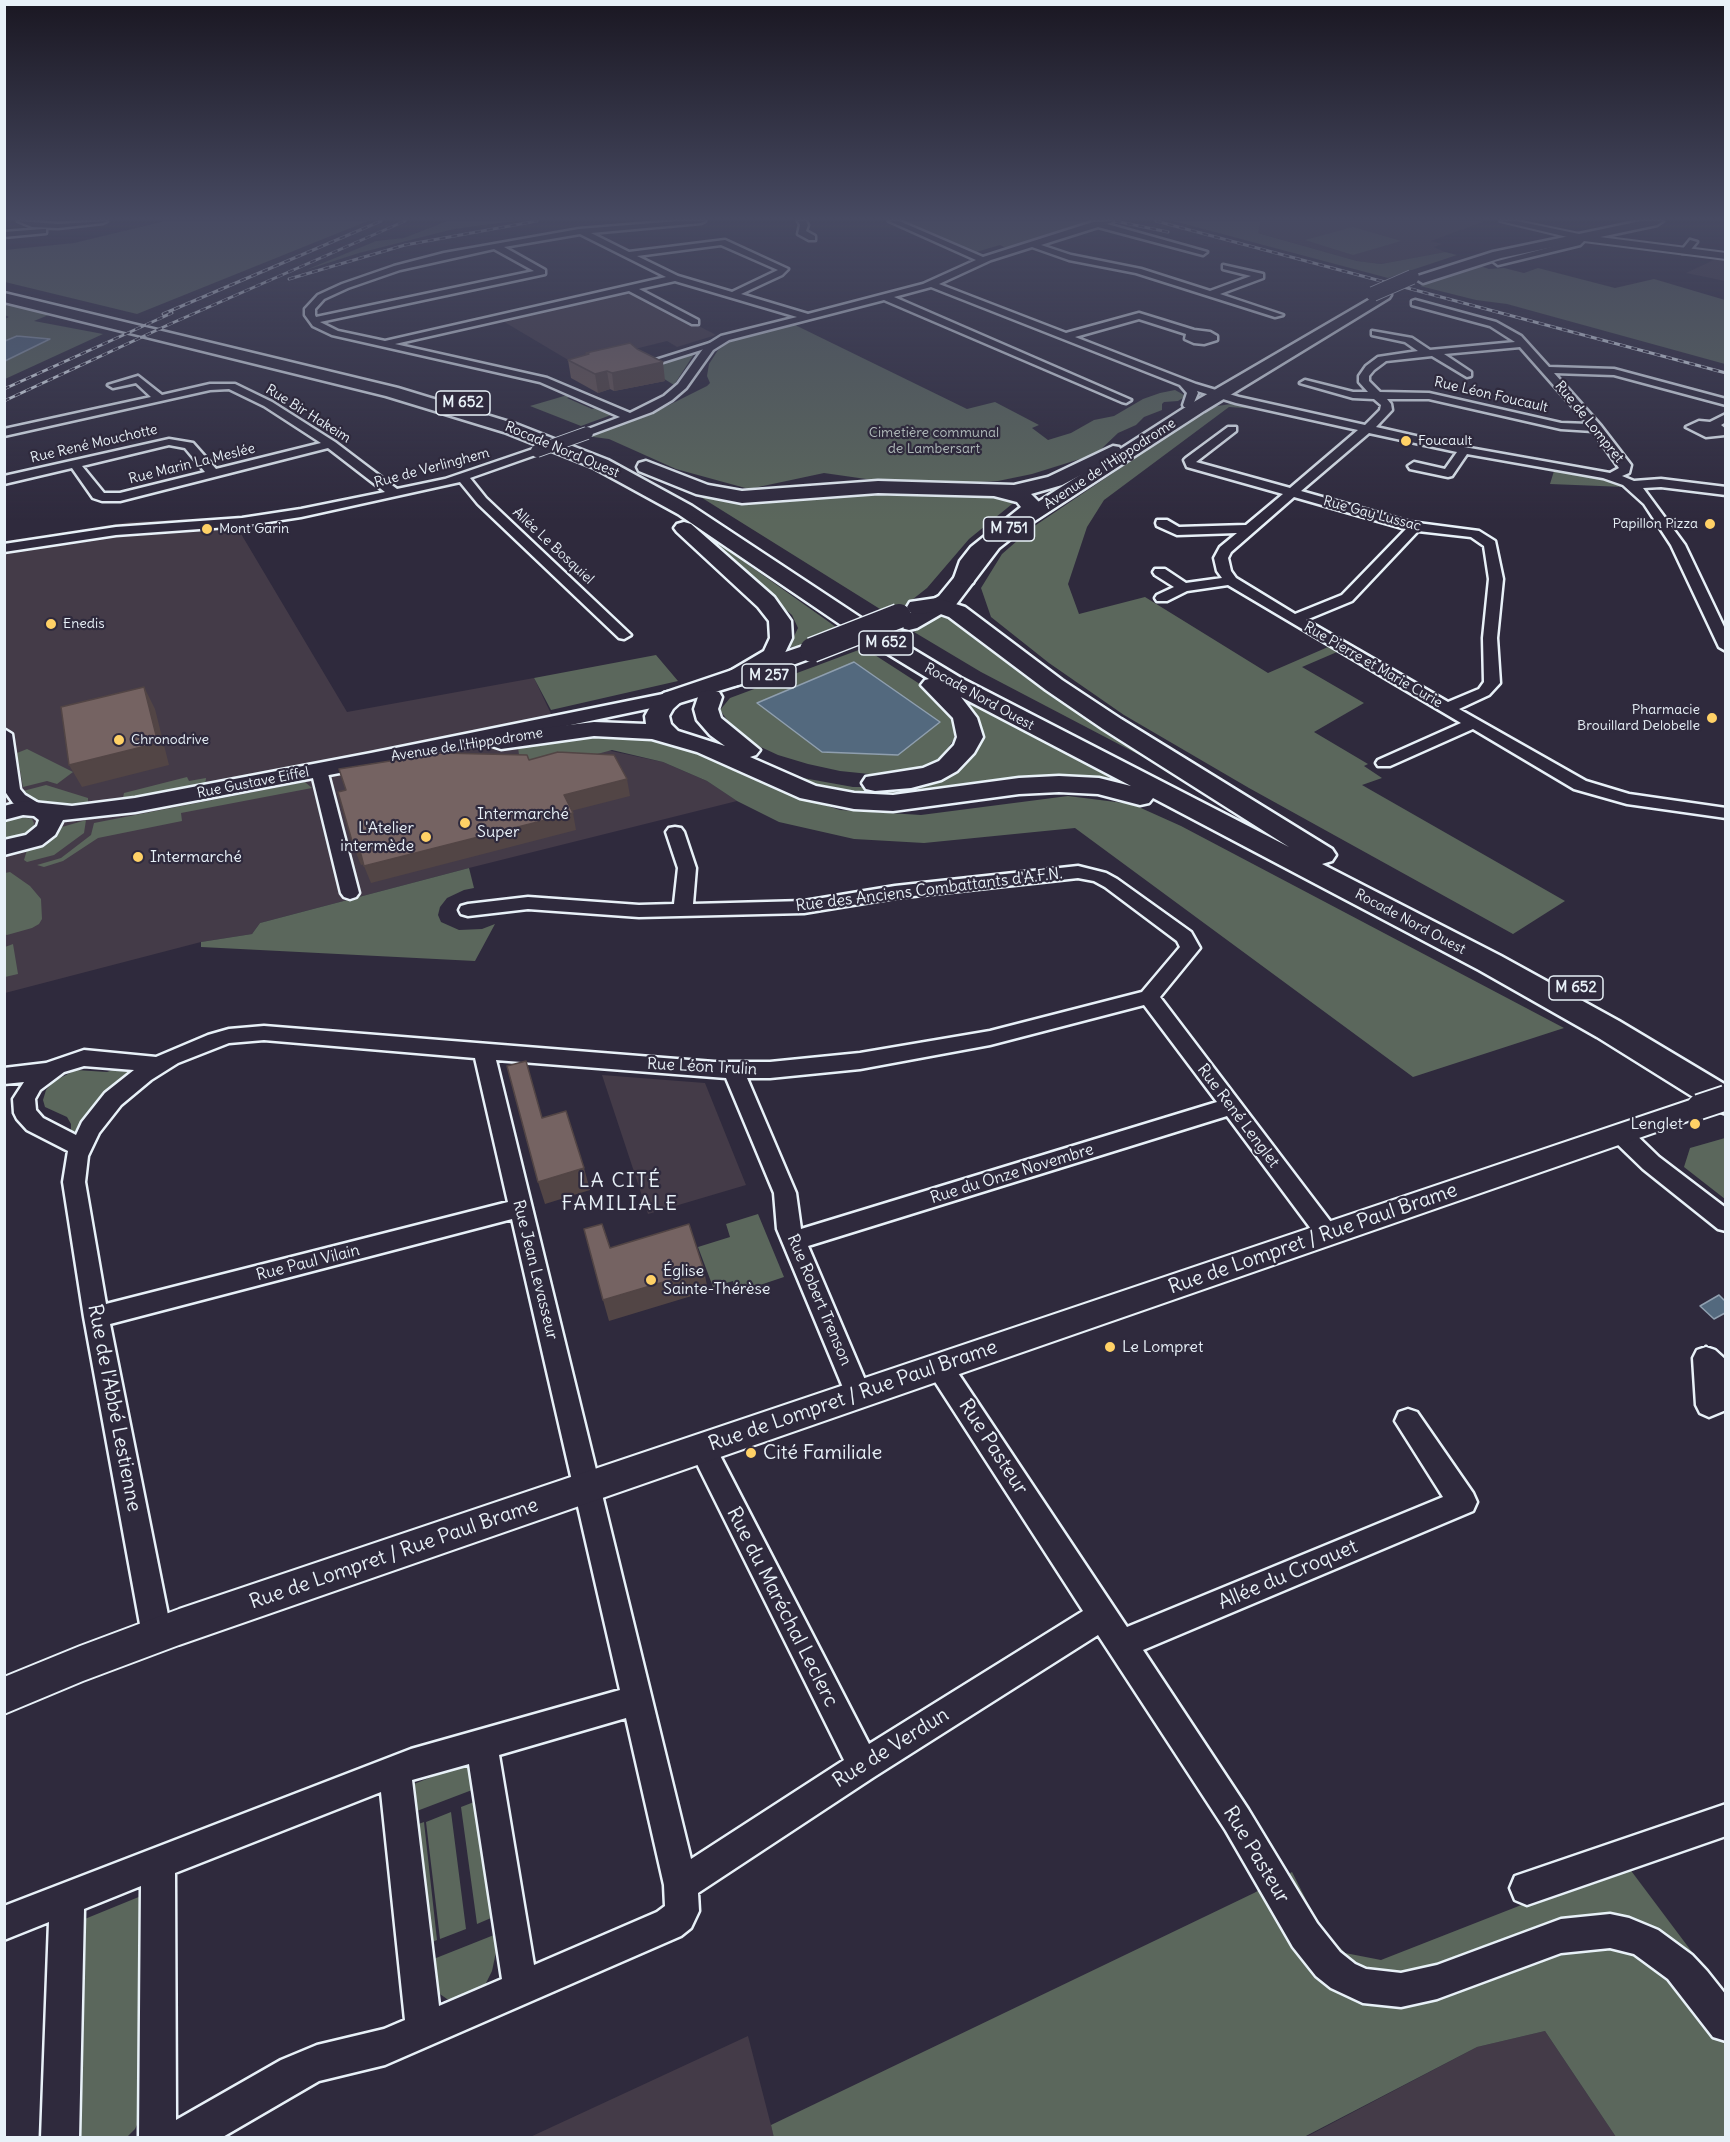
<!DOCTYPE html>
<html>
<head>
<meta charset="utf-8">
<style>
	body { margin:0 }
	#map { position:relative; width:1730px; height:2142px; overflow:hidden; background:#2f2a3d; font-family:Delius,sans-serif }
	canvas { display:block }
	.frame { position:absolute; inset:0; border:6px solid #e8f1f8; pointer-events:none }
</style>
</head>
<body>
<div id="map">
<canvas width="1730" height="2142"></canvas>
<div class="frame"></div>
</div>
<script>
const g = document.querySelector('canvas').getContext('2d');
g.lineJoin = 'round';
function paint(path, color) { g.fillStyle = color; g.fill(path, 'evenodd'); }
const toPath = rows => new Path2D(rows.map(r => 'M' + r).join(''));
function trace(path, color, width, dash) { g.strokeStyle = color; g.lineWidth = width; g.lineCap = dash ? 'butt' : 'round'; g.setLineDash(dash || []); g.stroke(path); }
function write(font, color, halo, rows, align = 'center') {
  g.font = font + ' Delius,sans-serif'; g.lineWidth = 4.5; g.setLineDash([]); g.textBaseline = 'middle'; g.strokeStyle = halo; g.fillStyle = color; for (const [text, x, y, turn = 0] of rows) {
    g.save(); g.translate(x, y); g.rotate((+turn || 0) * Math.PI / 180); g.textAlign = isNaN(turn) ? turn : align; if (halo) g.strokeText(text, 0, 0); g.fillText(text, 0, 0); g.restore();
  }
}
paint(toPath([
	[1255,221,1478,221,1483,222,1431,241,1442,244,1434,247,1445,252,1381,264,1357,261,1258,233],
	[1720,257,1725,258,1725,281,1686,273],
	[632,291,716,335,677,347,667,341,575,364,501,320],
	[231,517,347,712,534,678,564,741,663,762,707,781,737,801,469,868,260,923,252,934,201,942,5,993,5,541,130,522],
	[602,1075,705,1083,746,1185,648,1214],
	[1545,2031,1616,2137,1304,2138,1477,2047],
	[748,2036,774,2137,528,2138]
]), '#443b48');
paint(toPath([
	[165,221,368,221,137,314,5,282,5,250,74,243],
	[447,221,515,221,454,229,359,253,306,270,376,241,404,238],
	[897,221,1094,221,1006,248,1000,245,973,253],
	[1173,221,1255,221,1260,222,1258,233,1357,261,1381,264,1445,252,1457,255,1388,278],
	[1353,227,1401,241,1353,255,1305,240],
	[1477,265,1489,269,1504,268,1524,273,1538,268,1615,288,1654,279,1725,300,1725,364,1507,304,1476,300,1420,286],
	[5,302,51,314,34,321,103,334,5,379,4,361,49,340,17,336,5,341,5,319,9,317,5,315],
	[791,323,967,409,995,402,1039,425,1032,428,1048,440,1071,433,1094,420,1114,416,1143,399,1160,393,1175,390,1186,396,1178,401,1164,402,1162,404,1162,410,1144,417,1136,425,1118,433,1096,454,1032,474,998,481,939,484,873,480,824,473,749,489,676,469,609,439,586,436,649,415,707,386,710,383,707,376,709,364,718,350,732,340],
	[696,351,674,385,645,367],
	[571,394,573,396,567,398,592,409,599,407,611,415,581,426,530,406],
	[1231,404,1259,409,1229,407,1104,500,1087,527,1068,584,1079,614,1145,597,1268,673,1328,647,1337,652,1302,667,1364,703,1314,732,1368,764,1364,766,1382,778,1362,785,1565,901,1513,934,1249,788,1124,715,1049,663,991,617,981,588,1002,554,1033,527,1211,407],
	[1554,471,1602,478,1625,487,1550,484],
	[683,486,702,493,848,491,1009,496,1017,500,969,539,927,588,903,607,888,614],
	[667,507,843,632,808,646,789,647,798,628,792,615],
	[948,612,1040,686,1193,783,981,672,914,632],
	[864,648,926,688,955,719,954,739,942,757,925,769,879,775,840,771,808,764,778,755,750,742,730,724,720,710,730,698],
	[854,662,939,722,757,703],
	[656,655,678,681,551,710,534,678],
	[961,699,1127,786,881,799,835,792,796,780,742,753,803,778,853,787,903,787,975,748,980,723],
	[595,735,664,740,689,748,781,791,840,810,921,815,1068,796,1132,804,1181,826,1564,1028,1413,1077,1075,828,924,843,854,839,779,822,737,801,707,781,663,762,612,750,531,772,520,763,518,747],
	[27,749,73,772,57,784,47,781,23,787,17,753],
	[187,777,189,781,206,778,205,786,122,802,124,793],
	[305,782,312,788,181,813,182,821,98,838,63,861,44,867,37,865,61,858,91,835,94,823],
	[46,785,88,798,88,808,49,805,26,796,23,791],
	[22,817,32,819,34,823,33,828,20,837,5,839,5,822],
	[86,820,84,833,54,855,27,862,24,860,27,850,46,839,62,827],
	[469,868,474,888,464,890,447,898,440,907,438,915,441,922,459,930,482,929,495,924,475,961,201,947,201,942,252,934,260,923],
	[10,872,30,886,41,899,42,919,39,924,32,928,7,935,4,934,5,873],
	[13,944,18,974,5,977,5,947],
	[118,1068,134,1069,135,1072,82,1129,71,1132,71,1124,67,1117,45,1107,43,1100,46,1090,54,1081,76,1070,107,1072],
	[1725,1138,1726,1138,1725,1199,1684,1167,1690,1148],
	[758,1214,784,1277,736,1293,733,1281,713,1287,698,1247,730,1237,726,1224],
	[468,1763,472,1790,409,1814,406,1787],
	[474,1802,491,1918,477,1924,461,1807],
	[451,1812,466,1929,440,1939,426,1822],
	[424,1822,437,1940,423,1946,410,1827],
	[1626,1864,1725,1996,1725,2137,1616,2137,1545,2031,1477,2047,1304,2137,774,2138,771,2125,1254,1893,1292,1872,1319,1925,1345,1953,1381,1960],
	[146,1894,144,2110,135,2129,127,2137,68,2137,75,1923],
	[494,1935,496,1952,492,1971,485,1985,462,1999,447,1999,437,1992,426,1962]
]), '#5b675c');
const water = toPath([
	[17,336,50,339,5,361,5,341,17,336],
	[854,662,940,722,898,755,822,752,757,703,854,662],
	[1719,1295,1725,1301,1725,1313,1714,1319,1700,1306,1719,1295]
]);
paint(water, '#53697e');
trace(water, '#8f9faf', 1.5);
const pedestrian = toPath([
	[710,343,717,345,647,367,640,365,710,343]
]);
const minor = toPath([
	[18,221,58,224,107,221,103,223,58,228,32,227,18,221],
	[678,221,705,221,701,223,591,233,629,252,725,240,788,269,782,275,741,294,808,314,923,284,976,260,889,221,899,221,983,257,1093,222,1114,221,1107,224,1207,252,1203,255,1098,227,1041,245,1071,255,1141,269,1210,291,1251,276,1223,269,1223,265,1263,274,1263,278,1220,294,1283,315,1275,317,1136,273,1069,260,1032,247,991,260,939,284,1066,333,1139,313,1194,330,1210,332,1217,336,1217,340,1204,344,1194,343,1185,339,1186,334,1139,319,1075,337,1196,384,1239,397,1365,425,1380,410,1381,405,1374,399,1353,398,1300,383,1305,380,1353,392,1368,392,1359,382,1359,376,1366,366,1378,357,1418,351,1405,342,1372,335,1372,331,1412,338,1430,350,1515,342,1490,326,1412,305,1412,301,1415,300,1496,322,1521,336,1549,367,1614,369,1726,399,1726,405,1614,375,1554,373,1601,426,1631,465,1629,473,1622,476,1634,481,1661,479,1726,487,1726,495,1661,487,1643,488,1685,545,1726,631,1726,651,1719,647,1671,545,1644,504,1623,485,1603,478,1467,454,1452,476,1448,477,1410,469,1408,466,1414,462,1445,469,1457,452,1369,433,1301,491,1410,522,1479,531,1495,541,1503,579,1497,638,1500,683,1489,695,1459,709,1586,781,1629,794,1726,808,1726,818,1627,804,1574,789,1473,729,1390,766,1378,766,1376,763,1378,760,1461,723,1228,585,1187,591,1167,601,1157,601,1155,598,1157,595,1174,587,1155,575,1153,572,1155,569,1165,569,1186,583,1222,578,1217,571,1214,558,1220,547,1237,533,1177,535,1157,526,1156,523,1157,520,1167,520,1179,527,1246,525,1283,494,1187,467,1184,460,1186,458,1228,427,1236,427,1236,431,1196,462,1290,488,1358,430,1236,403,1197,391,1198,393,1192,407,1184,407,1183,405,1187,393,1180,385,931,287,894,297,1131,400,1126,403,1122,402,884,300,729,340,713,350,686,388,672,400,652,412,587,436,581,433,583,431,620,417,540,382,332,335,313,326,305,315,305,309,318,295,342,284,394,266,444,253,579,229,678,221],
	[580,234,666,277,385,341,338,331,320,322,545,274,545,270,504,247,580,234],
	[721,245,778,270,732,292,678,276,637,256,721,245],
	[494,249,534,271,316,317,315,315,315,309,324,299,348,288,400,270,494,249],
	[675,281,797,317,721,336,705,346,678,384,664,396,630,413,547,378,395,344,629,291,692,324,698,324,698,320,639,289,675,281],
	[1520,347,1588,424,1561,423,1429,393,1380,392,1369,381,1369,376,1374,370,1386,361,1432,356,1467,377,1471,376,1471,372,1444,354,1520,347],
	[1387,399,1429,399,1561,429,1593,431,1619,468,1610,473,1464,447,1376,427,1392,410,1391,404,1387,399],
	[1294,497,1406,529,1342,595,1295,614,1236,578,1231,571,1228,558,1231,552,1294,497],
	[1418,531,1471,537,1484,546,1489,579,1483,638,1484,682,1479,689,1448,702,1306,620,1352,601,1418,531],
	[798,221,806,221,808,225,806,231,815,236,815,240,809,240,798,234,800,225,798,221],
	[43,229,46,229,46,233,4,237,4,232,43,229],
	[1576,235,1582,235,1585,240,1580,245,1498,265,1494,262,1574,241,1576,235],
	[1690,240,1697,242,1688,253,1682,253,1681,251,1690,240],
	[138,376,162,395,210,384,235,384,272,402,335,442,397,489,445,479,533,449,541,449,541,453,470,478,486,498,631,635,624,639,619,638,478,504,460,482,301,517,242,526,116,535,4,552,4,544,116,527,242,518,301,509,385,492,328,448,120,501,102,501,93,498,72,468,4,484,4,476,169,439,193,443,216,469,321,443,264,406,229,389,210,390,4,436,4,429,151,397,136,383,113,388,108,385,138,376],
	[169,445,185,448,205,472,120,493,104,493,82,466,169,445],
	[1726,414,1726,422,1721,425,1726,429,1725,435,1706,437,1686,427,1699,421,1710,422,1726,414],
	[4,729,12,734,20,789,25,795,40,804,43,808,40,812,28,812,13,803,4,790,4,729],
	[319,765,327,770,359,893,356,897,350,899,344,897,341,893,311,770,319,765],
	[675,827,681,828,684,832,696,868,693,904,804,901,895,886,1078,866,1106,873,1117,879,1191,932,1200,948,1160,997,1340,1234,1336,1241,1328,1244,1320,1241,1227,1116,808,1246,871,1394,867,1402,858,1406,849,1402,777,1229,774,1193,726,1078,496,1060,691,1859,844,1760,693,1456,689,1447,693,1438,702,1434,711,1438,869,1744,1083,1611,930,1374,926,1366,930,1358,939,1355,948,1358,1127,1627,1443,1497,1395,1421,1399,1412,1408,1409,1417,1412,1473,1493,1477,1502,1473,1511,1143,1650,1248,1809,1317,1923,1340,1952,1355,1964,1366,1969,1401,1973,1437,1965,1561,1919,1610,1914,1629,1918,1658,1930,1692,1955,1707,1971,1726,1995,1726,2041,1713,2037,1668,1979,1634,1954,1610,1948,1561,1953,1437,1999,1401,2007,1363,2003,1331,1988,1316,1976,1293,1947,1226,1831,1098,1635,874,1777,698,1893,699,1911,691,1928,681,1936,385,2065,319,2081,221,2138,139,2138,141,1886,84,1909,79,2138,41,2138,49,1922,4,1940,4,1906,411,1749,620,1690,512,1219,110,1324,172,1635,167,1645,157,1650,147,1645,142,1635,84,1317,63,1182,68,1151,27,1130,17,1119,14,1113,13,1099,24,1082,4,1084,4,1068,46,1063,84,1050,156,1057,208,1035,229,1029,264,1026,714,1062,770,1062,860,1053,990,1031,1142,992,1180,947,1177,941,1105,887,1094,881,1078,878,895,898,804,913,639,917,528,909,468,916,461,914,459,910,461,906,468,904,528,897,639,905,674,904,678,868,666,832,669,828,675,827],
	[1144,1005,1217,1102,801,1229,796,1193,747,1078,770,1078,860,1069,990,1045,1144,1005],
	[264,1040,475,1058,508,1202,106,1304,85,1182,88,1156,99,1133,121,1105,151,1080,178,1063,229,1043,264,1040],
	[84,1066,134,1070,105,1093,82,1122,76,1135,43,1118,36,1110,35,1099,40,1090,64,1072,84,1066],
	[626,1718,664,1885,665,1906,657,1912,534,1965,499,1755,626,1718],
	[469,1764,502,1979,439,2006,412,1780,469,1764],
	[381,1792,405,2020,384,2029,317,2045,281,2060,176,2120,175,1873,381,1792],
	[1621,1125,1629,1128,1659,1157,1726,1208,1726,1231,1718,1229,1643,1169,1613,1140,1610,1134,1613,1128,1621,1125],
	[1706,1347,1715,1350,1726,1360,1726,1410,1709,1417,1700,1413,1696,1405,1693,1358,1697,1350,1706,1347],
	[1726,1804,1726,1836,1527,1905,1515,1900,1510,1888,1515,1876,1726,1804]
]);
const tertiary = toPath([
	[1500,221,1517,221,1584,235,1726,253,1726,259,1584,241,1500,221],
	[1699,1097,1708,1100,1712,1107,1708,1114,179,1645,83,1681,4,1714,4,1677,80,1646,179,1609,1699,1097]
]);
const secondary = toPath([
	[673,692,680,694,683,698,680,702,371,767,135,812,63,820,55,835,42,845,4,855,4,840,26,835,37,826,39,820,34,816,23,815,4,820,4,806,23,801,72,806,135,798,371,753,673,692]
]);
const primary = toPath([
	[1641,221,1663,221,1657,225,1501,258,1423,283,1416,279,1418,276,1493,252,1641,221],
	[1384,291,1391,295,1389,298,1204,411,1027,526,999,548,955,606,917,628,909,630,901,628,898,623,901,618,939,596,985,540,1013,518,1192,403,1384,291],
	[812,643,820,645,824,650,820,655,741,684,673,705,664,703,661,698,664,693,812,643]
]);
const trunk = toPath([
	[4,293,398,388,516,424,608,460,692,506,863,619,961,678,1289,847,1103,729,1046,690,949,617,935,612,918,614,910,612,907,607,910,602,937,598,965,607,1062,680,1121,719,1332,849,1336,855,1332,861,1322,864,1501,956,1619,1021,1726,1085,1726,1114,1714,1110,1597,1037,1479,970,1153,798,1149,803,1140,805,1098,794,1059,792,1019,794,893,811,854,809,800,798,697,752,652,739,594,736,501,749,492,746,488,741,492,736,501,733,594,722,646,724,645,716,654,700,664,693,673,691,682,693,685,698,673,709,669,716,671,724,678,731,725,746,710,735,697,720,694,709,698,697,701,692,710,690,719,692,722,697,718,709,721,718,760,750,756,755,750,757,816,786,854,793,893,795,1019,778,1059,776,1099,778,1131,786,961,697,977,718,983,737,974,753,957,771,941,780,911,788,875,791,866,789,862,783,866,777,923,768,939,761,954,745,957,737,953,718,921,685,925,680,929,679,847,629,678,514,594,468,504,432,386,396,4,302,4,293],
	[1113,446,1119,447,1122,451,1119,455,1062,485,1031,494,1039,502,1041,509,1038,513,985,555,980,562,973,583,965,584,957,583,954,578,960,561,971,547,1021,507,1017,502,994,496,878,493,742,503,696,494,639,471,637,467,639,463,646,461,708,485,742,491,878,481,1014,485,1048,477,1113,446],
	[684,522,691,524,774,597,791,621,792,638,782,659,741,684,733,686,725,684,721,679,725,674,764,651,770,638,769,621,758,607,677,532,674,528,677,524,684,522]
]);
trace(pedestrian, '#e8f1f8', 5);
trace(minor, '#e8f1f8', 5);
trace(tertiary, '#e8f1f8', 4);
trace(secondary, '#e8f1f8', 5);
trace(primary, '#e8f1f8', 5);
trace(trunk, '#e8f1f8', 5);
paint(pedestrian, '#2f2a3d');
paint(minor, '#2f2a3d');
paint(tertiary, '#2f2a3d');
paint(secondary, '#2f2a3d');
paint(primary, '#2f2a3d');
paint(trunk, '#2f2a3d');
const rail = toPath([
	[1115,221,1168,232],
	[1156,221,1726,373],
	[289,279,405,245,537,221],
	[163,314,381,221],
	[4,389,172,313],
	[4,401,170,324,405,221]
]);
trace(rail, '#e8f1f8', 3);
trace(rail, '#2f2a3d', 2, [6]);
const minorBridge = toPath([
	[537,451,587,433]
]);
const tertiaryBridge = toPath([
	[1699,1107,1726,1098]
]);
const primaryBridgeFar1 = toPath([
	[1373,294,1412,277]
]);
const primaryBridge = toPath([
	[812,650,899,616]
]);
trace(minorBridge, '#e8f1f8', 14, []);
trace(tertiaryBridge, '#e8f1f8', 28, []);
trace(primaryBridgeFar1, '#e8f1f8', 16, []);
trace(primaryBridge, '#e8f1f8', 27, []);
trace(minorBridge, '#2f2a3d', 12);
trace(tertiaryBridge, '#2f2a3d', 24);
trace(primaryBridgeFar1, '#2f2a3d', 14);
trace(primaryBridge, '#2f2a3d', 24);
paint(toPath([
	[586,353,665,381,614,391,610,389,598,393,571,378,568,360,587,355]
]), '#655554');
paint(toPath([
	[663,362,665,381,614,391,612,373],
	[607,371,610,389,598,393,595,374],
	[144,687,155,709,169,765,82,787,69,765],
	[627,779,630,796,567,812,564,795],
	[573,813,576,830,371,883,364,866],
	[359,847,365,864,361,865,354,848],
	[584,1168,590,1190,545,1204,538,1182],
	[704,1270,708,1291,609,1321,603,1300]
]), '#524545');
const building = toPath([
	[630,343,637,349,663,362,612,373,607,371,595,374,568,360,589,354,586,353,630,343],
	[144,687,158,743,69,765,61,707,144,687],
	[558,752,614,755,627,779,564,795,573,813,364,866,359,847,354,848,338,792,346,790,339,769,441,753,527,755,529,760,558,752],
	[526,1061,542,1118,566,1111,584,1168,538,1182,507,1066,526,1061],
	[602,1224,610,1248,689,1224,704,1270,603,1300,584,1229,602,1224]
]);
paint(building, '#756362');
trace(building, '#524545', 1.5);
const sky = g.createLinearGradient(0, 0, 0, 521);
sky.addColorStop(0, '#1a1722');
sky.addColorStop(0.42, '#474a62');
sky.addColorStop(1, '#474a6200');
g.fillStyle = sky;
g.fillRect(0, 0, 1730, 521);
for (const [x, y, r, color] of [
	[1406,441,6,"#ffd166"],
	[1710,524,6,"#ffd166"],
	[207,529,6,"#ffd166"],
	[51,624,6,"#ffd166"],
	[1712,718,6,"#ffd166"],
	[119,740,6,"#ffd166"],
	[465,823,6,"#ffd166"],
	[426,837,6,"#ffd166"],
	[138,857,6,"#ffd166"],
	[1695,1124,6,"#ffd166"],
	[651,1280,6,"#ffd166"],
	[1110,1347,6,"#ffd166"],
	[751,1453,6,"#ffd166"]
]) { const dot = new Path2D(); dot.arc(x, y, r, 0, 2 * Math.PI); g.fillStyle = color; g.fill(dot); trace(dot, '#2f2a3d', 2); }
write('14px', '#e8f1f8', '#2f2a3d', [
	["Rue Léon Foucault",1491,395,13],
	["Rue Bir Hakeim",308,414,32],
	["Rue de Lompret",1589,422,51],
	["Rue René Mouchotte",94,444,-13],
	["Rocade Nord Ouest",562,450,23],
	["Rue Marin La Meslée",192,464,-14],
	["Avenue de l'Hippodrome",1110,464,-33],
	["Rue de Verlinghem",432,468,-15],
	["Rue Gay Lussac",1372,514,15],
	["Allée Le Bosquiel",553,546,43],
	["Rue Pierre et Marie Curie",1373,665,30],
	["Rocade Nord Ouest",979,697,29],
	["Avenue de l'Hippodrome",467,745,-9],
	["Rue Gustave Eiffel",253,783,-11],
	["Rocade Nord Ouest",1410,922,28]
]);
write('14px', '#b0baba', '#2f2a3d', [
	["Cimetière communal",934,433],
	["de Lambersart",934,449]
]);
write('14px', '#e8f1f8', '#2f2a3d', [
	["Foucault",1418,441],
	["Papillon Pizza",1698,524,"right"],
	["Mont Garin",219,529],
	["Enedis",63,624],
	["Pharmacie",1700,710,"right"],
	["Brouillard Delobelle",1700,726,"right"],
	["Chronodrive",131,740]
], 'left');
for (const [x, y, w] of [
	[463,403,54],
	[1009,529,51],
	[886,643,54],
	[769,676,54],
	[1576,988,54]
]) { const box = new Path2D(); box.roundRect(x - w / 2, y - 12, w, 24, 4.5); g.fillStyle = '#2f2a3d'; g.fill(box); trace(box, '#e8f1f8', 1.5); }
write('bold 15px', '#e8f1f8', null, [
	["M 652",463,403],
	["M 751",1009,529],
	["M 652",886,643],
	["M 257",769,676],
	["M 652",1576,988]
]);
write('16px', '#e8f1f8', '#2f2a3d', [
	["Intermarché",477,814],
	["Super",477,832],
	["L'Atelier",414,828,"right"],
	["intermède",414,846,"right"],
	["Intermarché",150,857],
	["Lenglet",1683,1124,"right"],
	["Église",663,1271],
	["Sainte-Thérèse",663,1289],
	["Le Lompret",1122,1347]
], 'left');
write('16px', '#e8f1f8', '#2f2a3d', [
	["Rue des Anciens Combattants d'A.F.N.",929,890,-7],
	["Rue Léon Trulin",702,1067,3],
	["Rue René Lenglet",1238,1116,53],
	["Rue du Onze Novembre",1012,1174,-17],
	["Rue Paul Vilain",308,1263,-14],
	["Rue Jean Levasseur",535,1270,76],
	["Rue Robert Trenson",819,1300,67]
]);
g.letterSpacing = '1.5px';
write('20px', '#e8f1f8', '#2f2a3d', [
	["LA CITÉ",620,1181],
	["FAMILIALE",620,1204]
]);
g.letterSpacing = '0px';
write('20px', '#e8f1f8', '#2f2a3d', [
	["Rue de Lompret / Rue Paul Brame",1313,1239,-19],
	["Rue de Lompret / Rue Paul Brame",853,1396,-19],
	["Rue de l'Abbé Lestienne",114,1408,79],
	["Rue Pasteur",993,1447,57],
	["Rue de Lompret / Rue Paul Brame",394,1554,-19],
	["Allée du Croquet",1288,1575,-23],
	["Rue du Maréchal Leclerc",782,1607,63],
	["Rue de Verdun",891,1748,-32],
	["Rue Pasteur",1256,1855,59]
]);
write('20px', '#e8f1f8', '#2f2a3d', [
	["Cité Familiale",763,1453]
], 'left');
</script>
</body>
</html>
